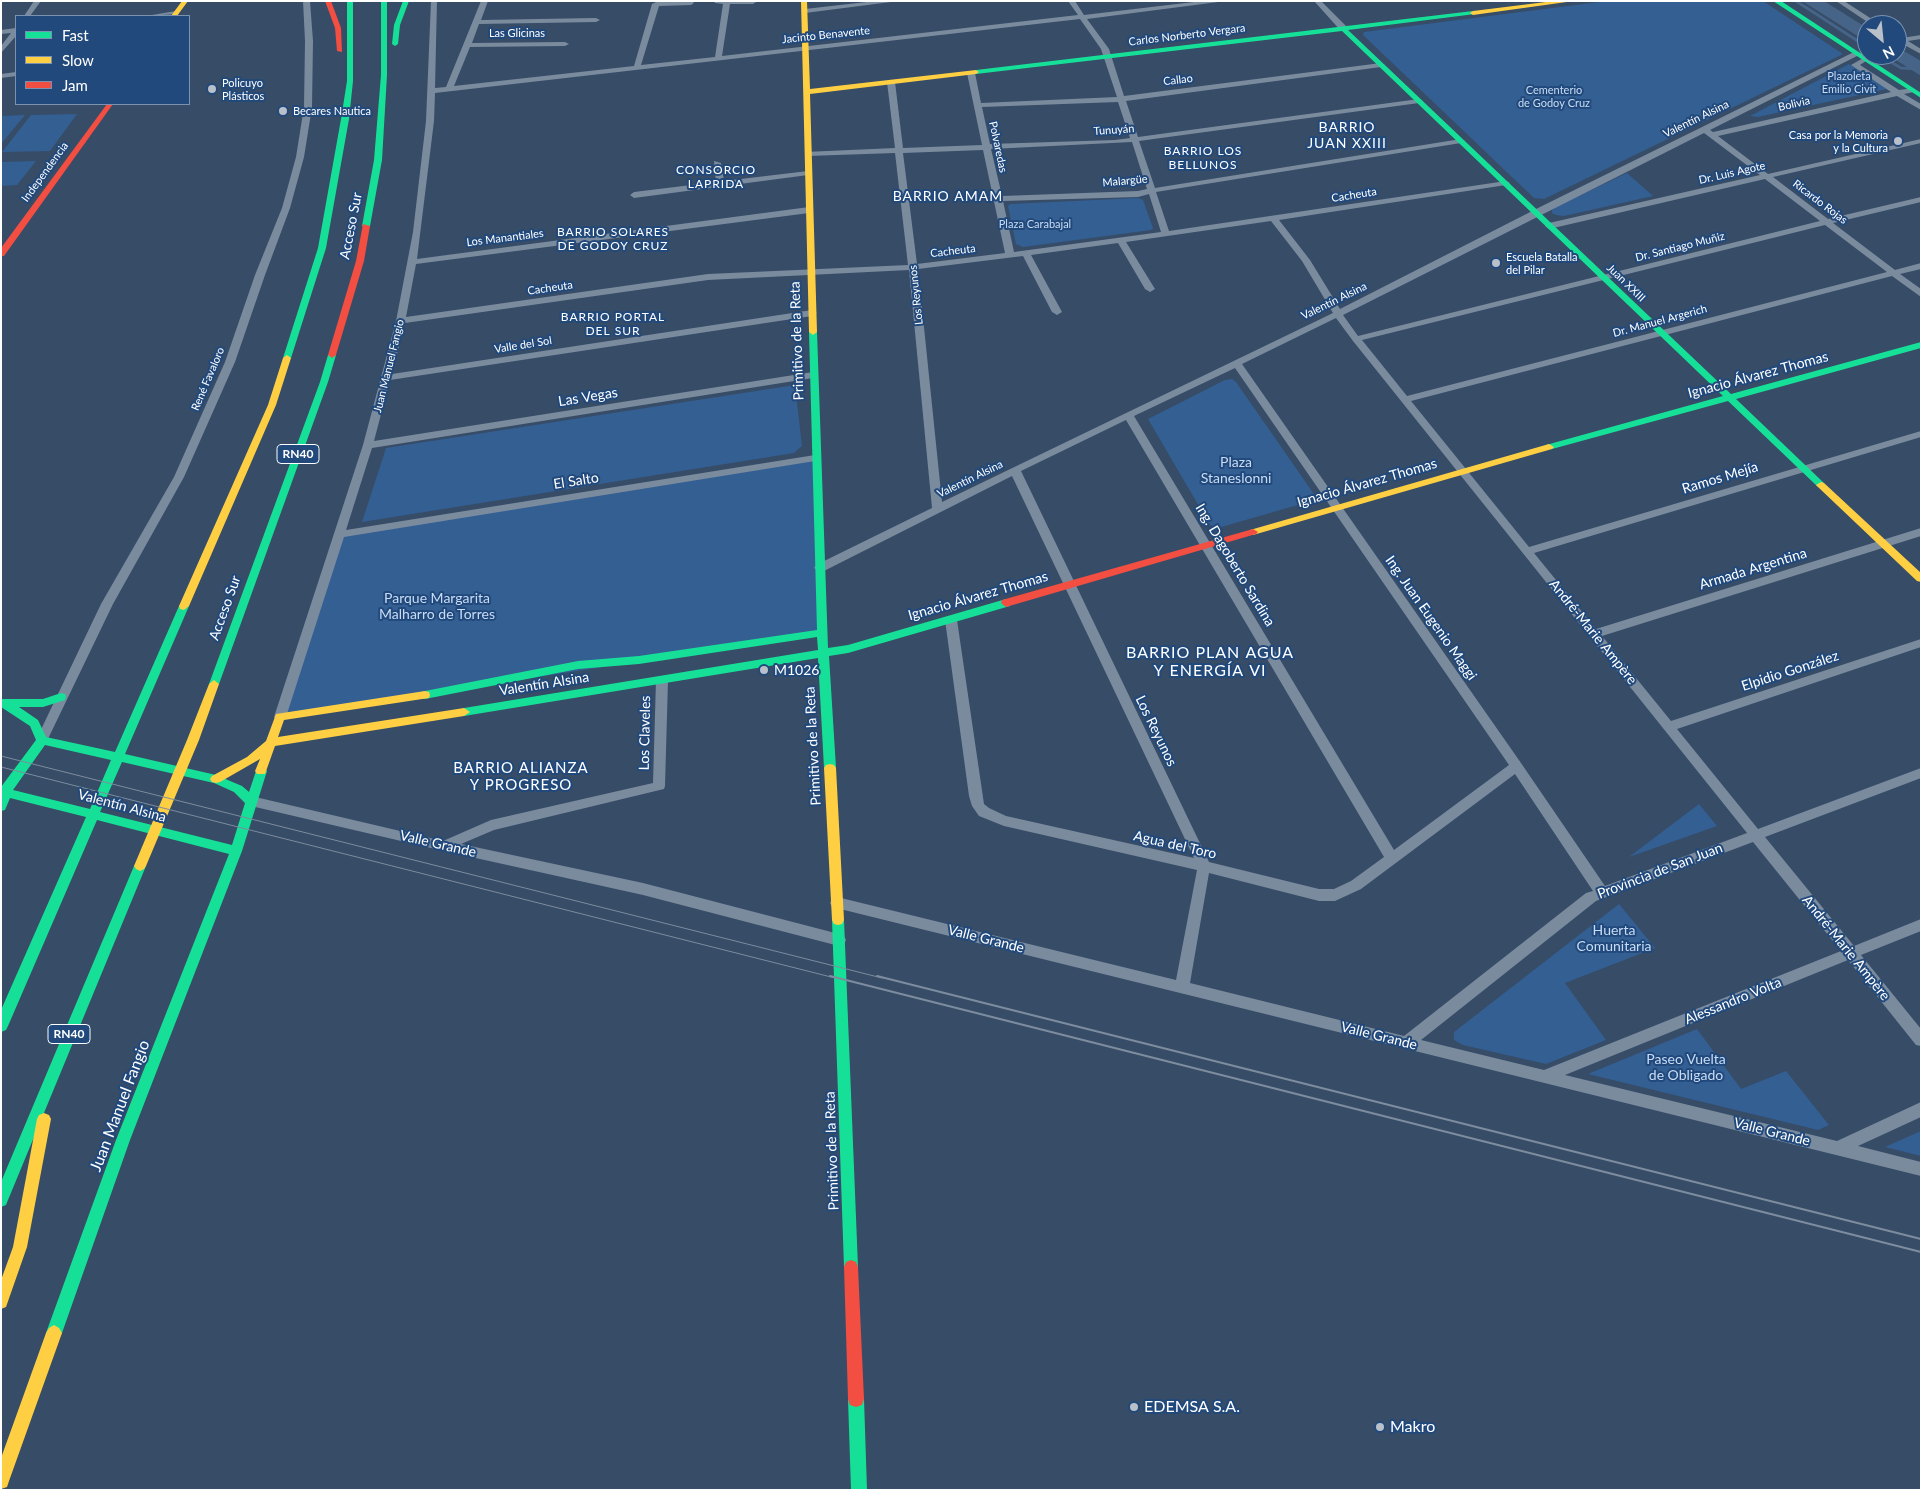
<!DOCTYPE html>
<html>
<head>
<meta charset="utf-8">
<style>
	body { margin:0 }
	#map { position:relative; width:1922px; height:1491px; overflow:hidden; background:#364c67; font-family:Lato,sans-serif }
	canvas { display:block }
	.frame { position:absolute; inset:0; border:2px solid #fff; pointer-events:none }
	.legend { position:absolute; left:15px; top:15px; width:175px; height:90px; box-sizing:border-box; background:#21497c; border:1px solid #7a92b0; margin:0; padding:6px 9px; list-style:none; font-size:15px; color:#fff }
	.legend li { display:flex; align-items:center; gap:10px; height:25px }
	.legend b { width:25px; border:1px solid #7a92b0 }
	.north { position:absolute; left:1857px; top:15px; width:50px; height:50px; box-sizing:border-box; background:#21497c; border:1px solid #7a92b0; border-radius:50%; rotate:152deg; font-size:14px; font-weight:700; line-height:20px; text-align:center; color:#fff }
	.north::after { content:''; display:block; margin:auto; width:18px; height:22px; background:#b9c0ca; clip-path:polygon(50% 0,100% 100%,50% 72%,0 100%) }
</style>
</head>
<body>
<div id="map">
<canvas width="1922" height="1491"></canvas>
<div class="frame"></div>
<ul class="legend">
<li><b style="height:6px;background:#16e098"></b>Fast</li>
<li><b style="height:6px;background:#ffcf43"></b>Slow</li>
<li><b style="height:6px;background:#f24e42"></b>Jam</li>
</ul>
<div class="north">N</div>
</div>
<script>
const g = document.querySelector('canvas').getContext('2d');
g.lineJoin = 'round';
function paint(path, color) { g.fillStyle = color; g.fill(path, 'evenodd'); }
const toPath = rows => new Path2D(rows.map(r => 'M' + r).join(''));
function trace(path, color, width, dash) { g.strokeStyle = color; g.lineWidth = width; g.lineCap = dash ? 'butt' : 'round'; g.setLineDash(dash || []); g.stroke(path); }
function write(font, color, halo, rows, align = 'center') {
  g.font = font + ' Lato,sans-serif'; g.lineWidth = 4; g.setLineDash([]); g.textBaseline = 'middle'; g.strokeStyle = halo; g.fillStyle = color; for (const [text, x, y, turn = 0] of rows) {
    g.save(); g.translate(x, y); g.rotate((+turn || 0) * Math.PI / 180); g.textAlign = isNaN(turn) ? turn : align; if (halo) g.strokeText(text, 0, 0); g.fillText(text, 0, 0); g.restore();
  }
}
paint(toPath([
	[1607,1,1763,1,1843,54,1544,199,1534,198,1363,35,1364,32],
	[1849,64,1887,89,1758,117,1750,116],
	[77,114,50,151,2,152,31,115],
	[25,115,1,144,1,116],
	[36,161,17,185,1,186,1,162],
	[1627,173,1653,196,1564,216,1556,215,1552,213,1552,210,1556,207],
	[1138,198,1143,200,1153,228,1151,230,1023,247,1016,244,1008,206,1010,204],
	[1225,380,1232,379,1236,382,1316,497,1315,500,1218,528,1210,525,1148,419],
	[795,385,802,446,794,453,362,522,386,448],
	[815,458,822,633,280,717,341,534],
	[1699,804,1717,826,1629,857],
	[1619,904,1655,948,1565,983,1606,1040,1546,1064,1463,1045,1454,1040,1454,1032],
	[1697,1029,1741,1089,1786,1071,1829,1125,1818,1130,1588,1074],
	[1921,1131,1921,1156,1885,1147]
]), '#345f93');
paint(toPath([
	[1802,1,1824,1,1867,28,1867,42],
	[1897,47,1921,61,1921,76,1888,55,1897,55]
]), '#466388');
trace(toPath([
	[1796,1,1867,47],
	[1879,55,1901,68,1921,69]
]), '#466388', 3);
paint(toPath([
	[34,1,41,1,30,16,24,16,34,1],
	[303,1,310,1,313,41,312,107,304,157,290,208,265,275,235,362,184,477,113,604,46,743,38,743,36,740,101,604,174,477,225,362,255,275,282,208,296,157,304,107,305,41,303,1],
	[431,1,437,1,435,88,446,87,481,1,488,1,481,20,596,18,600,20,596,22,479,24,472,43,565,42,569,44,565,46,470,47,454,86,634,66,652,4,656,2,692,1,694,3,691,5,659,6,641,65,715,57,723,4,715,3,714,1,756,2,753,4,730,4,722,56,1078,15,1068,1,1075,1,1084,15,1202,1,1226,1,1087,19,1109,49,1124,96,1381,63,1385,65,1381,67,1126,101,1138,137,1419,99,1423,101,1419,103,1139,141,1155,188,1461,139,1465,141,1461,143,1156,192,1169,231,1506,181,1510,183,1506,185,1279,220,1310,260,1340,309,1542,206,1854,52,1861,54,1710,130,1713,132,1891,92,1851,65,1865,57,1869,59,1860,65,1899,90,1914,88,1914,92,1904,94,1921,104,1921,110,1897,96,1718,136,1768,174,1921,139,1921,143,1773,177,1828,219,1921,197,1921,202,1833,223,1895,270,1921,263,1921,269,1900,274,1921,289,1921,297,1892,276,1411,401,1529,547,1921,431,1921,437,1534,553,1596,629,1921,528,1921,536,1602,636,1671,721,1921,639,1921,647,1677,729,1758,829,1921,768,1921,778,1765,837,1854,946,1921,919,1921,931,1861,955,1921,1029,1921,1046,1916,1045,1848,960,1565,1075,1837,1141,1921,1102,1921,1117,1858,1146,1921,1162,1921,1176,832,907,830,903,832,899,837,897,1176,980,1197,870,1004,826,979,816,972,806,969,796,945,620,951,616,957,620,984,804,989,808,1006,816,1194,858,1012,476,824,571,820,572,814,568,816,565,932,508,909,270,708,280,405,323,392,374,812,310,817,313,812,316,390,380,374,441,813,372,818,375,813,378,372,448,346,530,815,455,820,458,815,461,344,537,286,717,284,720,276,720,274,717,363,445,396,321,413,232,426,121,431,1],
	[1080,19,1101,49,1117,97,981,103,975,73,971,71,967,73,982,145,903,148,895,82,891,80,887,82,895,148,805,152,805,156,808,156,895,153,908,265,708,274,406,317,416,264,809,213,813,210,809,207,417,259,434,121,435,93,1080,19],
	[1118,102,1130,138,1115,140,990,144,982,107,1118,102],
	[1704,133,1760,175,1549,223,1545,226,1549,229,1765,179,1820,221,1358,336,1343,315,1704,133],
	[1132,142,1147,189,1138,191,1002,196,991,149,1132,142],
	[983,150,1005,253,917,264,903,153,983,150],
	[1149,194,1161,232,1014,252,1003,201,1138,197,1149,194],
	[1271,221,1302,261,1333,313,942,502,918,269,1023,256,1052,312,1057,315,1062,312,1031,255,1118,243,1145,289,1150,292,1155,289,1126,242,1271,221],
	[1825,225,1887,272,1407,396,1362,340,1825,225],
	[1336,318,1353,341,1747,833,1605,886,1521,763,1242,364,1336,318],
	[1235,368,1509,765,1394,850,1134,416,1235,368],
	[1126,420,1384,857,1351,881,1334,889,1319,889,1209,862,1021,471,1126,420],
	[1515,774,1593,891,1586,893,1404,1036,1190,983,1209,873,1319,901,1335,901,1361,889,1515,774],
	[1753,842,1841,951,1544,1070,1421,1040,1596,901,1753,842],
	[875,1,899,1,805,13,801,11,805,9,875,1],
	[1314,1,1321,1,1347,27,1347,31,1341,31,1314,1],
	[1836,1,1844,1,1881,25,1872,25,1836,1],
	[176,11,178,12,178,14,146,16,176,11],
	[16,28,16,36,1,53,1,46,11,33,1,34,1,30,16,28],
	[1921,35,1921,39,1908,41,1921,49,1921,54,1897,41,1897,36,1902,38,1921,35],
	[16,72,16,76,1,78,1,74,16,72],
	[714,161,721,163,724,181,808,171,812,173,808,175,634,198,630,195,634,192,716,182,714,161],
	[662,676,668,680,665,786,664,789,494,830,461,844,643,883,839,934,844,936,846,940,844,944,839,946,643,895,444,851,251,806,246,805,245,801,246,797,251,796,443,841,491,820,653,783,656,680,662,676]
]), '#7b8b9e');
paint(toPath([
	[347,1,353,1,353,81,349,119,326,248,291,358,287,361,283,358,318,248,341,119,347,81,347,1],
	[381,1,387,1,387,75,382,160,370,226,366,228,362,226,374,160,381,75,381,1],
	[403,1,409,1,400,25,398,44,395,46,392,44,394,25,403,1],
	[1773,1,1781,1,1921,93,1921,98,1773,1],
	[1473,11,1476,13,1475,14,1348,30,1731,394,1921,342,1921,348,1736,399,1824,483,1824,487,1818,487,1728,401,1552,449,1546,449,1546,445,1723,396,1342,31,976,74,973,72,976,70,1473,11],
	[813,329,817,332,828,648,848,645,1006,599,1011,603,1010,606,848,653,829,656,836,768,834,771,826,771,824,768,818,658,464,716,458,712,464,708,818,650,817,637,639,664,578,669,425,699,421,698,420,695,421,692,425,691,578,661,639,656,817,630,809,332,813,329],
	[332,352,336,355,328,382,219,684,214,688,210,687,209,684,320,382,328,355,332,352],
	[184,602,189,606,125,754,216,775,242,786,249,792,257,768,265,768,267,771,242,851,130,1140,62,1333,59,1338,54,1341,49,1338,46,1333,116,1140,229,854,97,820,8,1026,6,1030,1,1032,1,1010,86,817,10,798,5,810,1,811,1,787,36,740,30,726,1,707,1,699,43,699,61,693,65,694,66,697,65,700,43,707,19,707,38,720,46,737,115,752,179,606,184,602],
	[45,745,111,760,90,809,13,790,45,745],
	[122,762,214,783,234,792,245,803,232,845,100,812,122,762],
	[140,861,144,863,146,866,8,1200,6,1205,1,1207,1,1182,134,866,136,863,140,861],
	[838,915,842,916,844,920,858,1267,856,1272,851,1274,846,1272,844,1267,832,920,834,916,838,915],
	[856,1391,862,1393,864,1399,867,1490,851,1490,848,1399,850,1393,856,1391]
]), '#16e098');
paint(toPath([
	[182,1,188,1,177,16,171,16,182,1],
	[801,1,807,1,810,89,976,70,979,72,976,74,810,94,817,332,813,335,809,332,801,1],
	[1554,1,1574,1,1473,15,1470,13,1473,11,1554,1],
	[287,355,291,358,276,405,189,606,184,610,180,609,179,606,268,405,283,358,287,355],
	[1549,444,1554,447,1552,449,1253,535,1248,532,1250,530,1549,444],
	[1821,482,1824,483,1921,573,1921,582,1917,581,1818,487,1816,485,1821,482],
	[214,680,219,684,199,740,146,866,144,869,140,871,136,869,134,866,187,740,209,684,214,680],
	[425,691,429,692,430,695,429,698,284,720,278,737,464,708,470,712,464,716,275,746,265,774,257,774,255,771,260,759,220,782,216,783,212,782,210,779,212,776,247,757,266,741,276,714,425,691],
	[830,764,834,765,836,768,844,920,842,924,838,925,834,924,832,920,824,768,826,765,830,764],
	[44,1113,49,1115,51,1119,27,1247,6,1307,1,1309,1,1280,13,1247,37,1119,39,1115,44,1113],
	[54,1325,59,1328,62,1333,9,1481,7,1487,1,1489,1,1458,46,1333,49,1328,54,1325]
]), '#ffcf43');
paint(toPath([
	[325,1,331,1,341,28,342,52,337,51,335,28,325,1],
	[107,104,113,104,4,256,1,256,1,248,107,104],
	[363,224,370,226,364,261,336,355,332,358,328,355,356,261,363,224],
	[1253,529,1258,532,1256,534,1006,607,1001,603,1002,600,1253,529],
	[851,1260,856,1262,858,1267,864,1399,862,1405,856,1407,850,1405,848,1399,844,1267,846,1262,851,1260]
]), '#f24e42');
trace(toPath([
	[1,756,882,978],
	[1,767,835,978]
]), '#7d8c9e', 1);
trace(toPath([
	[830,976,1921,1252],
	[877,976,1921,1239]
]), '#7d8c9e', 2);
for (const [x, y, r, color] of [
	[212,89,5,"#b9c0ca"],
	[283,111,5,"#b9c0ca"],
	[1898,141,5,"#b9c0ca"],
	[1496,263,5,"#b9c0ca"],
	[764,670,5,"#b9c0ca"],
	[1134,1407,5,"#b9c0ca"],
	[1380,1427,5,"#b9c0ca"]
]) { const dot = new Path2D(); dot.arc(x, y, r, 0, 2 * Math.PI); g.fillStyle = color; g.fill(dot); trace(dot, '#21497c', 2); }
write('11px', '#fff', '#21497c', [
	["Las Glicinas",517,33],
	["Jacinto Benavente",826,35,-6],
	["Carlos Norberto Vergara",1187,35,-7],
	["Callao",1178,80,-7],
	["Bolivia",1794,104,-13],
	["Valentín Alsina",1696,119,-26],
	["Tunuyán",1114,130,-4],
	["Polvaredas",998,147,78],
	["Independencia",45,172,-54],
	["Dr. Luis Agote",1732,173,-13],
	["Malargüe",1125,181,-5],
	["Cacheuta",1354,195,-9],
	["Ricardo Rojas",1820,202,37],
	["Los Manantiales",505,238,-7],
	["Dr. Santiago Muñiz",1680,247,-14],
	["Cacheuta",953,251,-7],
	["Juan XXIII",1626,283,44],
	["Cacheuta",550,288,-8],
	["Los Reyunos",916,295,-96],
	["Valentín Alsina",1334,301,-26],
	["Dr. Manuel Argerich",1660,321,-15],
	["Valle del Sol",523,345,-9],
	["Juan Manuel Fangio",389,366,-76],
	["René Favaloro",208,379,-67],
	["Valentín Alsina",970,479,-26]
]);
write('11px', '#c8dcf5', '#21497c', [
	["Plazoleta",1849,76],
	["Emilio Civit",1849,89],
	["Cementerio",1554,90],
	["de Godoy Cruz",1554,103],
	["Plaza Carabajal",1035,224]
]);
write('11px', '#fff', '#21497c', [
	["Policuyo",222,83],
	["Plásticos",222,96],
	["Becares Nautica",293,111],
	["Casa por la Memoria",1888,135,"right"],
	["y la Cultura",1888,148,"right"],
	["Escuela Batalla",1506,257],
	["del Pilar",1506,270]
], 'left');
g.letterSpacing = '1px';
write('12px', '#fff', '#21497c', [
	["BARRIO LOS",1203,151],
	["BELLUNOS",1203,165],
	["CONSORCIO",716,170],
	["LAPRIDA",716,184],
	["BARRIO SOLARES",613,232],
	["DE GODOY CRUZ",613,246],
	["BARRIO PORTAL",613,317],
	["DEL SUR",613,331]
]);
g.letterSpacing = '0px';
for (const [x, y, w] of [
	[298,454,42],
	[69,1034,42]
]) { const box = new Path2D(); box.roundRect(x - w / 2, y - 9.5, w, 19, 4); g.fillStyle = '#21497c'; g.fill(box); trace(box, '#fff', 1); }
write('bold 12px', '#fff', null, [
	["RN40",298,454],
	["RN40",69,1034]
]);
g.letterSpacing = '1px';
write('14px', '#fff', '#21497c', [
	["BARRIO",1347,127],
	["JUAN XXIII",1347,143],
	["BARRIO AMAM",948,196]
]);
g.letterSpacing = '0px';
write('14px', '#fff', '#21497c', [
	["Acceso Sur",351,226,-79],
	["Primitivo de la Reta",797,341,-92],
	["Ignacio Álvarez Thomas",1758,375,-15],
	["Las Vegas",588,397,-9],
	["Ramos Mejía",1720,478,-17],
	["El Salto",576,481,-9],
	["Ignacio Álvarez Thomas",1367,483,-16],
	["Ing. Dagoberto Sardina",1235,565,59],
	["Armada Argentina",1753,569,-17],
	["Ignacio Álvarez Thomas",978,596,-16],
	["Acceso Sur",225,608,-70],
	["Ing. Juan Eugenio Maggi",1431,618,55],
	["André-Marie Ampère",1593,632,51],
	["Elpidio González",1790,671,-18],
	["Valentín Alsina",544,684,-9],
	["Los Reyunos",1156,731,64],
	["Los Claveles",645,733,-89],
	["Primitivo de la Reta",813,746,-93],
	["Valentín Alsina",122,806,15],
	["Valle Grande",438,844,13],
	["Agua del Toro",1175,845,13],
	["Provincia de San Juan",1660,871,-21],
	["Valle Grande",986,939,14],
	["André-Marie Ampère",1846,948,51],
	["Alessandro Volta",1733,1001,-22],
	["Valle Grande",1379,1036,14],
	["Valle Grande",1772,1132,14],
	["Primitivo de la Reta",832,1151,-92]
]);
write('14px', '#c8dcf5', '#21497c', [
	["Plaza",1236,462],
	["Staneslonni",1236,478],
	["Parque Margarita",437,598],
	["Malharro de Torres",437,614],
	["Huerta",1614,930],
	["Comunitaria",1614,946],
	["Paseo Vuelta",1686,1059],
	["de Obligado",1686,1075]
]);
write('14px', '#fff', '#21497c', [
	["M1026",774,670]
], 'left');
g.letterSpacing = '1px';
write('15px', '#fff', '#21497c', [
	["BARRIO ALIANZA",521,768],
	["Y PROGRESO",521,785]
]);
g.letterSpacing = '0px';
g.letterSpacing = '1px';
write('16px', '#fff', '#21497c', [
	["BARRIO PLAN AGUA",1210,653],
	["Y ENERGÍA VI",1210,671]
]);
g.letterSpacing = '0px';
write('16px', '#fff', '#21497c', [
	["Juan Manuel Fangio",120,1106,-69]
]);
write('16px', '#fff', '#21497c', [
	["EDEMSA S.A.",1144,1407],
	["Makro",1390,1427]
], 'left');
</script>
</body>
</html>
